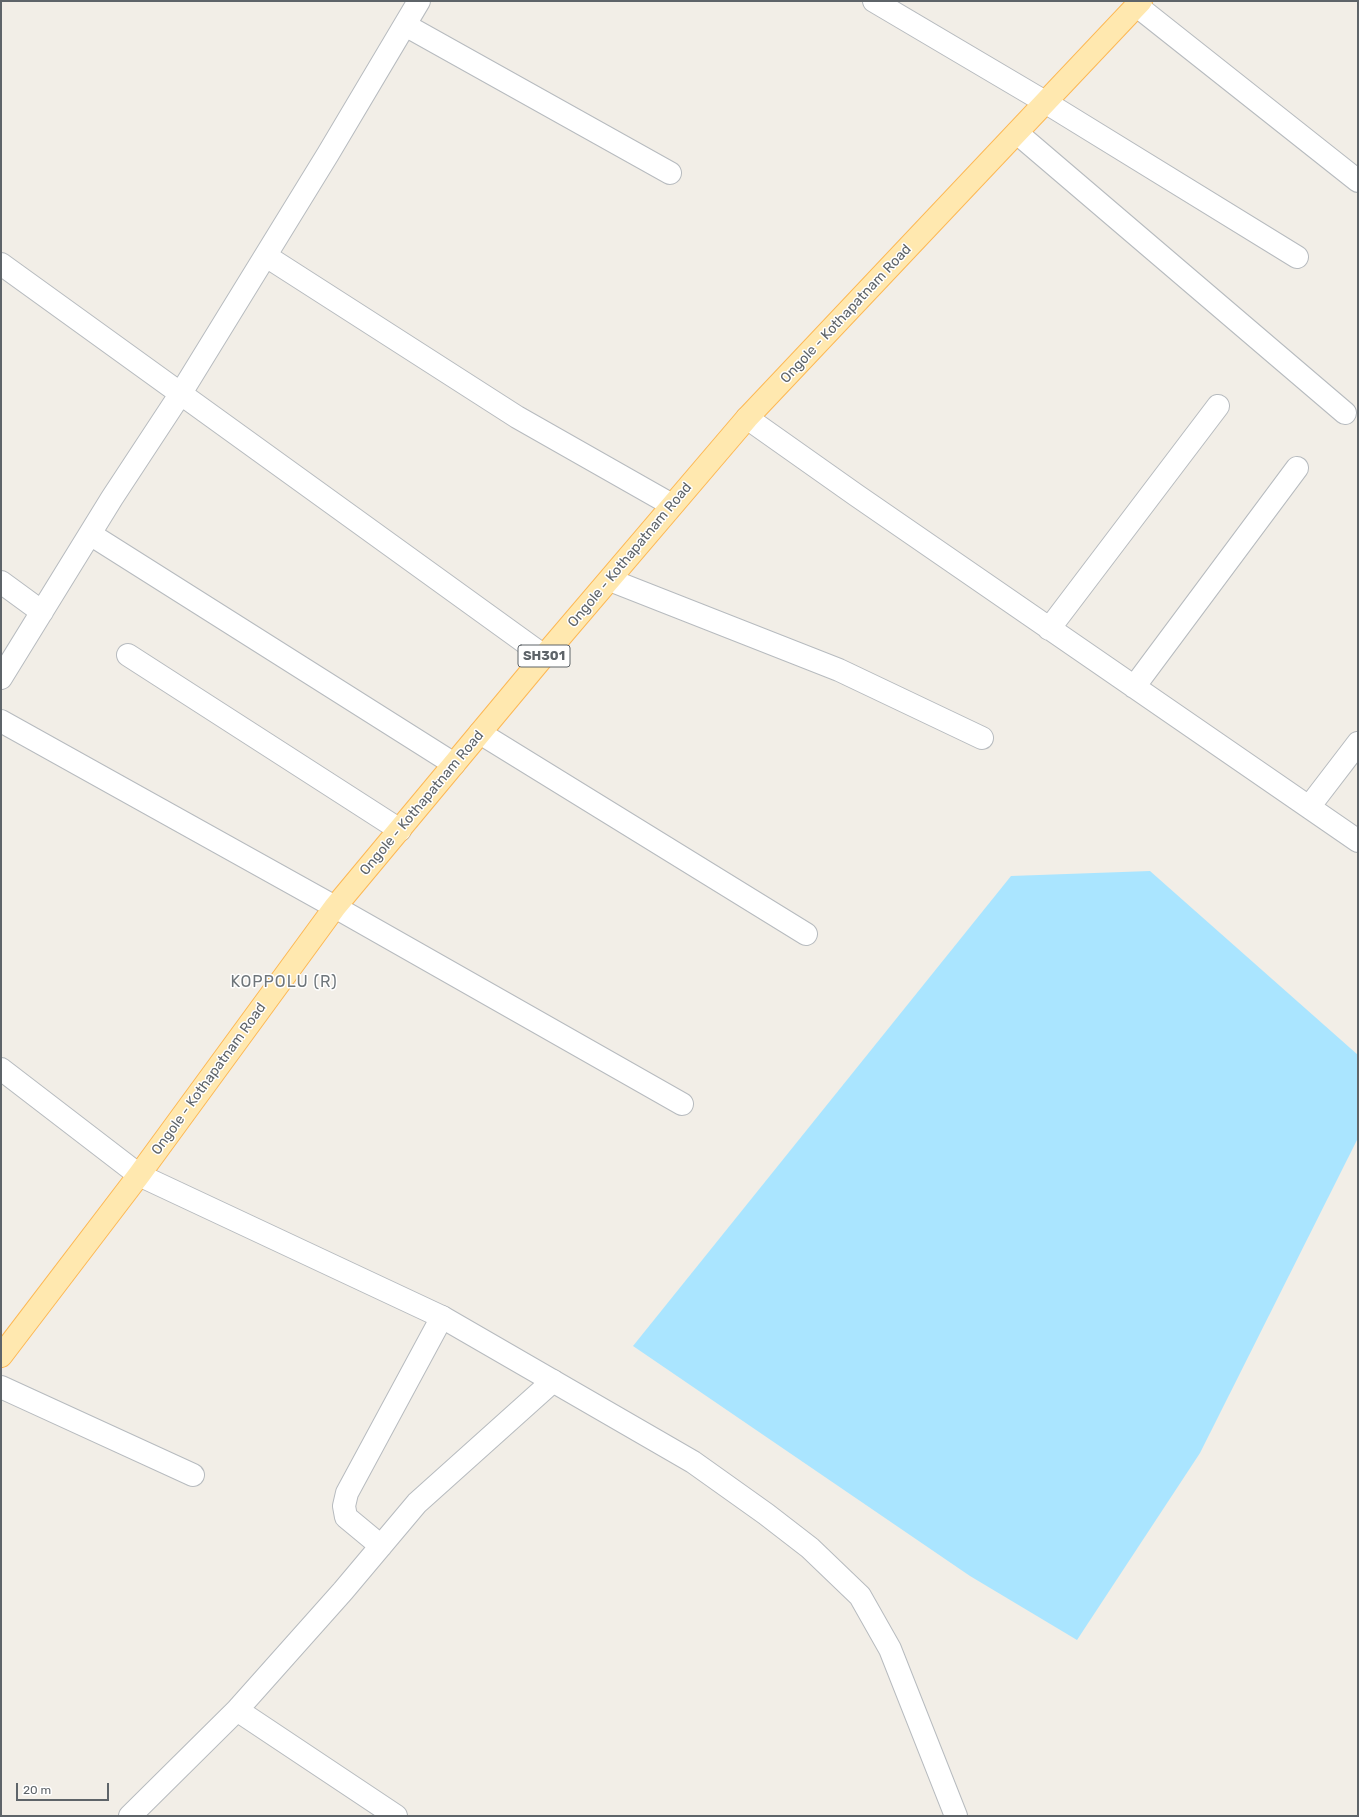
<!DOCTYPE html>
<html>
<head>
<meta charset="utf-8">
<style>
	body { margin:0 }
	#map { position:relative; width:1359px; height:1817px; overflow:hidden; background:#f2eee7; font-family:Rubik,sans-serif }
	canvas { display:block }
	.frame { position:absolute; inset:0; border:2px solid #5e6469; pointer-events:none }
	.scale { position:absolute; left:16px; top:1783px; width:93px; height:18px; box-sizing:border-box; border:2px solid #5e6469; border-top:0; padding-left:5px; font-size:12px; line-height:14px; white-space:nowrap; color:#5e6469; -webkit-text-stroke:3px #fff; paint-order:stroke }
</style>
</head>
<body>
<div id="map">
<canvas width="1359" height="1817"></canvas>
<div class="frame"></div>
<div class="scale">20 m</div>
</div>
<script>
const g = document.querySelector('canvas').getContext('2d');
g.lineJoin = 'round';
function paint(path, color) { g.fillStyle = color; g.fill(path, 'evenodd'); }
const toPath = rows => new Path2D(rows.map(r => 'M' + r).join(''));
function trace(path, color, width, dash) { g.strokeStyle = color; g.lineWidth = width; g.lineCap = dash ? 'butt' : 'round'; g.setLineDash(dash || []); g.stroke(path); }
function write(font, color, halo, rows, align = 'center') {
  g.font = font + ' Rubik,sans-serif'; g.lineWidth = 3; g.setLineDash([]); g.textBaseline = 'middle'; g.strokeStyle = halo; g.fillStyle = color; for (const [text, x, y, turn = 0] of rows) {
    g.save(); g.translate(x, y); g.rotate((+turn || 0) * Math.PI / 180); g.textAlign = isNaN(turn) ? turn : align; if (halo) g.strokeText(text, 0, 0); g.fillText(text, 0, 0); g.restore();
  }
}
paint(toPath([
	[1150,871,1358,1055,1358,1138,1200,1453,1077,1640,970,1576,633,1346,1011,876]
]), '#aae5ff');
const minor = toPath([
	[874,1,1045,102,1297,257],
	[1137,6,1358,181],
	[405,25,670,173],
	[1017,133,1345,413],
	[266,256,517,417,672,505],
	[1,264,544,656],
	[747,418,856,495,1358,841],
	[90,534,454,764],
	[610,580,839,670,982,738],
	[1,582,42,612],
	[1049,629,1218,406],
	[128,655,400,830],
	[1,678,112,498,181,393,328,154,419,1],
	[1134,687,1297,468],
	[1,721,335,907,682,1104],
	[480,733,806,934],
	[1309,807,1358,743],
	[1,1069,139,1175],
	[1,1387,193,1475],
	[381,1546,346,1517,344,1506,347,1493,442,1317],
	[237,1710,396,1816],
	[130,1816,237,1710,343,1591,417,1503,553,1381]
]);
const tertiary = toPath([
	[139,1175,442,1317,693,1462,766,1514,810,1548,860,1596,890,1649,956,1816]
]);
const primary = toPath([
	[1,1356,139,1175,335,907,544,656,747,418,1141,1]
]);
trace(minor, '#b7bbbf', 24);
trace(tertiary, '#b7bbbf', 24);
trace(primary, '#fdb854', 24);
trace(minor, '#fff', 22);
trace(tertiary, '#fff', 22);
trace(primary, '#ffe8af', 22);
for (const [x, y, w] of [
	[544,656,52]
]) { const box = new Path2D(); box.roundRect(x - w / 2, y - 11, w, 22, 3); g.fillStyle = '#fff'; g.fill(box); trace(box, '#5e6469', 1); }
write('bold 13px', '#5e6469', null, [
	["SH301",544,656]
]);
write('14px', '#5e6469', '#fff', [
	["Ongole - Kothapatnam Road",846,314,-47],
	["Ongole - Kothapatnam Road",630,555,-50],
	["Ongole - Kothapatnam Road",422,803,-50],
	["Ongole - Kothapatnam Road",209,1079,-54]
]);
g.letterSpacing = '1px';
write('16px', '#6f767b', '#fff', [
	["KOPPOLU (R)",284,982]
]);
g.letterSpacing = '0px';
</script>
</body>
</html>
